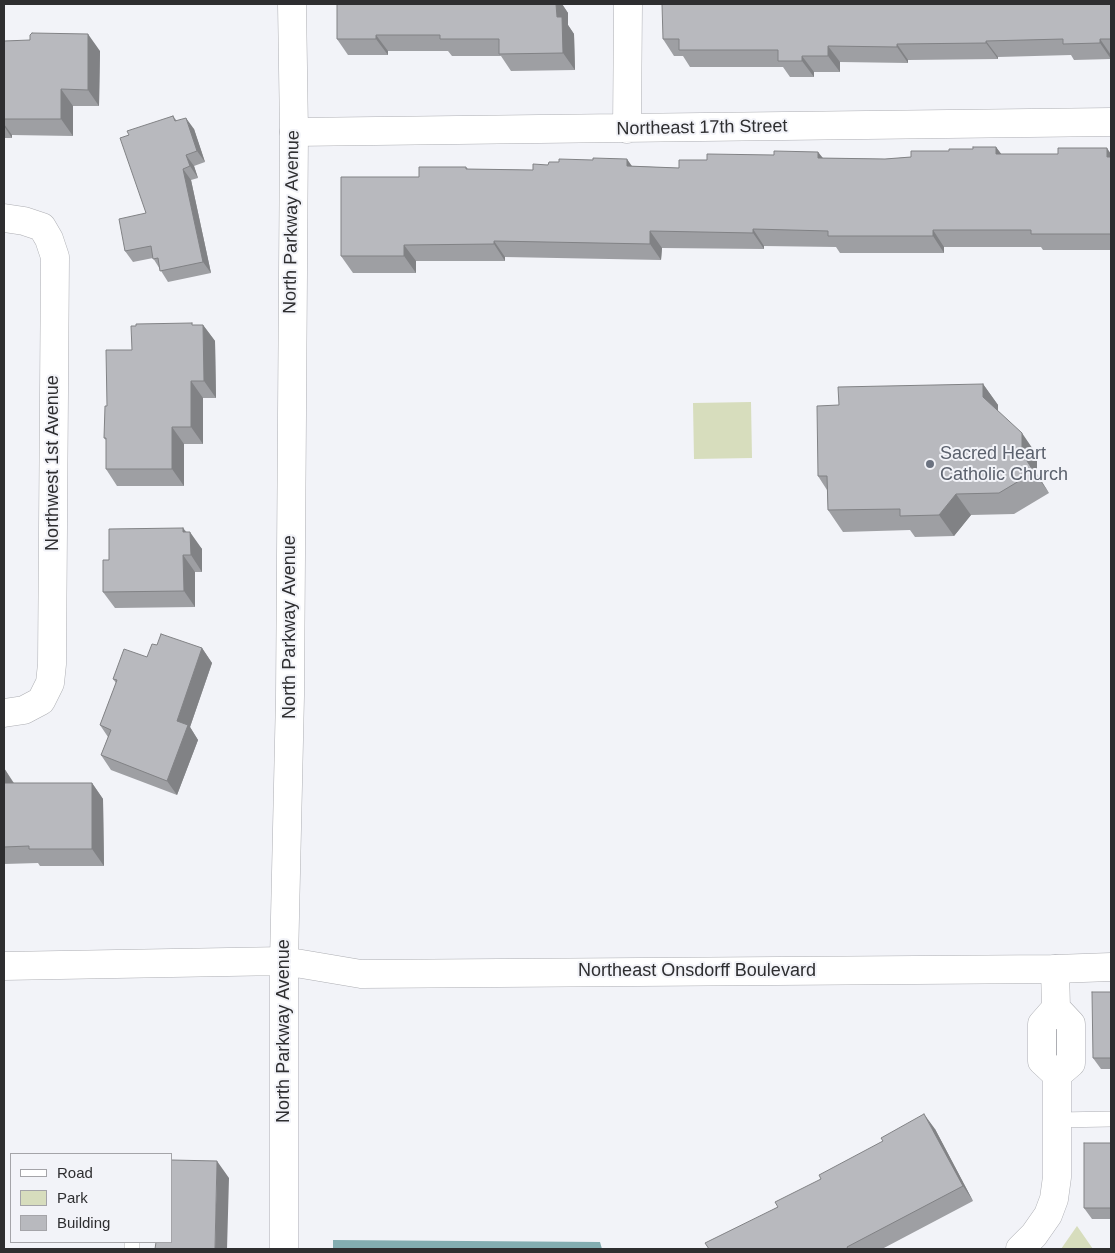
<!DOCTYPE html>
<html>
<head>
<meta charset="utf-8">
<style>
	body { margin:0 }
	#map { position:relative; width:1115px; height:1253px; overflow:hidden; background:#f2f3f8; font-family:Arial,sans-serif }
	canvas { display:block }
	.frame { position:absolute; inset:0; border:5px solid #2e2e30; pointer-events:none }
	.legend { position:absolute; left:10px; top:1153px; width:162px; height:90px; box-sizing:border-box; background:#f2f3f8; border:1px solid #a4a4a8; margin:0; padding:6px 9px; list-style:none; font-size:15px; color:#2e2e30 }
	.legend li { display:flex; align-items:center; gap:10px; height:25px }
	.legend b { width:25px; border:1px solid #a4a4a8 }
</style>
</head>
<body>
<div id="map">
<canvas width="1115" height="1253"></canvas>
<div class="frame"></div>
<ul class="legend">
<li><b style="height:6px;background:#fff"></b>Road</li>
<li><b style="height:14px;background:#d7ddbd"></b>Park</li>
<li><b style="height:14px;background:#b8b9be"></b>Building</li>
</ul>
</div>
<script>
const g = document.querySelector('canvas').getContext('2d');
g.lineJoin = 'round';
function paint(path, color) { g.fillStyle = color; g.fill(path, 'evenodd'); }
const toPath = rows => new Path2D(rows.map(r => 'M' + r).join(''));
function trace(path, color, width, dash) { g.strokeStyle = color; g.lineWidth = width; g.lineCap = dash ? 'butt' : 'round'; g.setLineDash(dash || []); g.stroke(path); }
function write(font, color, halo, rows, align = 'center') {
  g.font = font + ' Arial,sans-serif'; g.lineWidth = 4; g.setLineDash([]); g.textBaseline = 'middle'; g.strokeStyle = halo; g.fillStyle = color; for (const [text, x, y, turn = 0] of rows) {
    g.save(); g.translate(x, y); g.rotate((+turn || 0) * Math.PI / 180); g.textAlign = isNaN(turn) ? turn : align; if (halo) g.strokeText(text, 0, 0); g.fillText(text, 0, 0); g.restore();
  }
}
paint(toPath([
	[751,402,752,458,694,459,693,403],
	[1077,1226,1093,1249,1061,1249]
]), '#d7ddbd');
paint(toPath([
	[333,1240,600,1242,602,1249,333,1249]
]), '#83adb1');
const service = toPath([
	[1058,1120,1111,1119],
	[132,1249,132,1242]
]);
const minor = toPath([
	[627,129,628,4],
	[294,132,1111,122],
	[4,218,24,221,42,227,49,239,55,257,52,664,50,683,41,701,24,710,4,713],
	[1056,1008,1071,1024,1071,1063,1057,1075],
	[1020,1249,1034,1235,1048,1215,1054,1199,1057,1177,1057,1075,1042,1061,1042,1024,1056,1008,1055,969]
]);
const tertiary = toPath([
	[4,966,284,961,361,974,1055,969,1111,967],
	[284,1249,284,961,290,696,294,132,292,4]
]);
trace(service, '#adaeb3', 16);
trace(minor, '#adaeb3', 29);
trace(tertiary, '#adaeb3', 29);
trace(service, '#fff', 15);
trace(minor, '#fff', 28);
trace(tertiary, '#fff', 28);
paint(toPath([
	[337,4,562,4,568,13,568,25,574,34,575,70,511,71,501,56,452,56,448,51,388,51,388,55,348,55,337,39],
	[1111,4,1111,59,1074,60,1071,55,998,57,998,59,908,60,908,63,840,62,840,72,814,72,814,77,790,77,783,67,690,67,683,56,674,56,663,39],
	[4,41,100,51,99,106,73,106,73,136,12,135,12,138,4,138],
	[173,116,177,121,194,129,205,162,194,166,198,178,191,180,211,273,168,282,153,258,133,262,125,251,146,213,129,135],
	[996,147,1001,154,1111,154,1111,250,1043,250,1041,247,944,247,944,253,840,253,836,247,764,246,764,249,662,248,661,260,505,257,505,261,416,261,416,273,353,273,341,256,419,177,466,167,468,169,533,170,548,165,593,160,632,166,679,168,707,160,818,152,823,158,885,159,911,157,949,151],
	[193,325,203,325,215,341,216,398,203,398,203,444,184,444,184,486,117,486,106,469,106,440,104,438,107,406],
	[983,384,998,405,998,411,1037,455,1037,474,1049,493,1014,514,971,515,954,536,915,537,910,530,843,532,828,510,827,490,818,476],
	[183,528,202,549,202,572,195,572,195,607,115,608,103,592],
	[157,645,202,648,212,663,190,727,198,740,177,795,111,770,101,755,108,737,100,725,116,683,113,679,147,657],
	[4,768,14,783,92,783,103,799,104,866,40,866,38,863,4,864],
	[1111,992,1111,1069,1101,1069,1093,1058],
	[935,1129,973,1201,882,1249,709,1249,778,1207],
	[1111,1143,1111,1219,1092,1219,1084,1208]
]), '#9e9fa3');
paint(toPath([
	[556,4,562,4,568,13,568,25,574,34,575,70,563,53,557,17],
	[88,34,100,51,99,106,88,90],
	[376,35,388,51,388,55,376,39],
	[1100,39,1111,55,1111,59,1100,43],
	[986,41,998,57,998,59,986,43],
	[897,44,908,60,908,63,897,47],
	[828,46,840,62,840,72,828,56],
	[802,56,814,72,814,77,802,61],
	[61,89,73,106,73,136,61,119],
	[186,118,194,129,205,162,197,151],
	[4,124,12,135,12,138,4,126],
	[996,147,1008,163,996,154],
	[1107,148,1111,154,1111,164,1107,157],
	[818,152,830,168,818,158],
	[186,155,194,166,198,178,190,166],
	[627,159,639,176,627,166],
	[183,169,191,180,211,273,203,262],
	[753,229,764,246,764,249,753,233],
	[933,230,944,247,944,253,933,236],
	[650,231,662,248,661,260,650,244],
	[494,241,505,257,505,261,494,244],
	[404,245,416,261,416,273,404,256],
	[203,325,215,341,216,398,204,381],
	[191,381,203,398,203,444,191,427],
	[983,384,998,405,998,418,983,397],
	[172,427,184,444,184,486,172,469],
	[1022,433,1037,455,1037,474,1049,493,1034,472,1022,453],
	[956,494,971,515,954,536,939,515],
	[183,528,190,539,190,532,202,549,202,572,191,555,183,532],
	[183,555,195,572,195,607,184,591],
	[202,648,212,663,190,727,198,740,177,795,167,781,177,721],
	[4,768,14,784,4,784],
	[92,783,103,799,104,866,92,849],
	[924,1114,935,1129,973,1201,963,1186],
	[217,1161,229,1178,227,1249,215,1249]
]), '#818285');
const building = toPath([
	[337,4,556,4,557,17,562,17,563,53,499,54,499,39,440,39,440,35,376,35,376,39,337,39,337,4],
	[662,4,1111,4,1111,39,1100,39,1100,43,1063,44,1063,39,986,41,986,43,897,44,897,47,828,46,828,56,802,56,802,61,778,61,778,50,679,50,679,39,663,39,662,4],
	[32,33,88,34,88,90,61,89,61,119,4,119,4,41,30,40,30,35,32,33],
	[173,116,175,121,186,118,197,151,186,155,190,166,183,169,203,262,160,271,158,258,153,259,151,246,125,251,119,219,146,213,120,138,129,135,127,131,173,116],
	[973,147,996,147,996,154,1058,154,1058,148,1107,148,1107,157,1111,157,1111,234,1031,234,1031,230,933,230,933,236,828,236,828,231,753,229,753,233,650,231,650,244,494,241,494,244,404,245,404,256,341,256,341,177,419,177,419,167,466,167,466,169,533,170,533,164,548,165,549,162,559,162,559,159,593,160,593,158,627,159,627,166,679,168,679,160,707,160,707,154,774,155,774,151,818,152,818,158,885,159,911,157,911,151,949,151,949,149,973,149,973,147],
	[192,323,192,325,203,325,204,381,191,381,191,427,172,427,172,469,106,469,106,438,104,438,105,406,107,406,106,350,132,350,131,326,136,326,136,324,192,323],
	[983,384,983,397,1022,433,1022,453,1034,472,999,493,956,494,939,515,900,516,900,509,828,510,827,476,818,476,817,406,839,405,838,387,983,384],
	[183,528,183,532,190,532,191,555,183,555,184,591,103,592,103,560,109,560,109,529,183,528],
	[161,634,202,648,177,721,188,725,167,781,101,755,111,730,100,725,117,680,113,679,124,649,147,657,152,644,157,645,161,634],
	[4,783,92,783,92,849,29,849,29,846,4,847,4,783],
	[1092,992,1111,992,1111,1058,1093,1058,1092,992],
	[924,1114,963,1186,847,1247,848,1249,709,1249,705,1243,778,1207,775,1202,821,1179,819,1175,883,1141,881,1138,924,1114],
	[1084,1143,1111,1143,1111,1208,1084,1208,1084,1143],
	[171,1160,217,1161,215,1249,155,1249,156,1242,171,1242,171,1160]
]);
paint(building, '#b8b9be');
trace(building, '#818285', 1);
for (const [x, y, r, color] of [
	[930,464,5,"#6b7280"]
]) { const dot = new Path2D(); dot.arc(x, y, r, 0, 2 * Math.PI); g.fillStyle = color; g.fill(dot); trace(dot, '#f2f3f8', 2); }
write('18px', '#2e2e30', '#f2f3f8', [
	["Northeast 17th Street",702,128,-1],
	["North Parkway Avenue",292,222,-89],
	["Northwest 1st Avenue",53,463,-90],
	["North Parkway Avenue",290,627,-90],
	["Northeast Onsdorff Boulevard",697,971],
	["North Parkway Avenue",284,1031,-90]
]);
write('18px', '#5b616d', '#f2f3f8', [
	["Sacred Heart",940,454],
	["Catholic Church",940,475]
], 'left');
</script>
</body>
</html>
